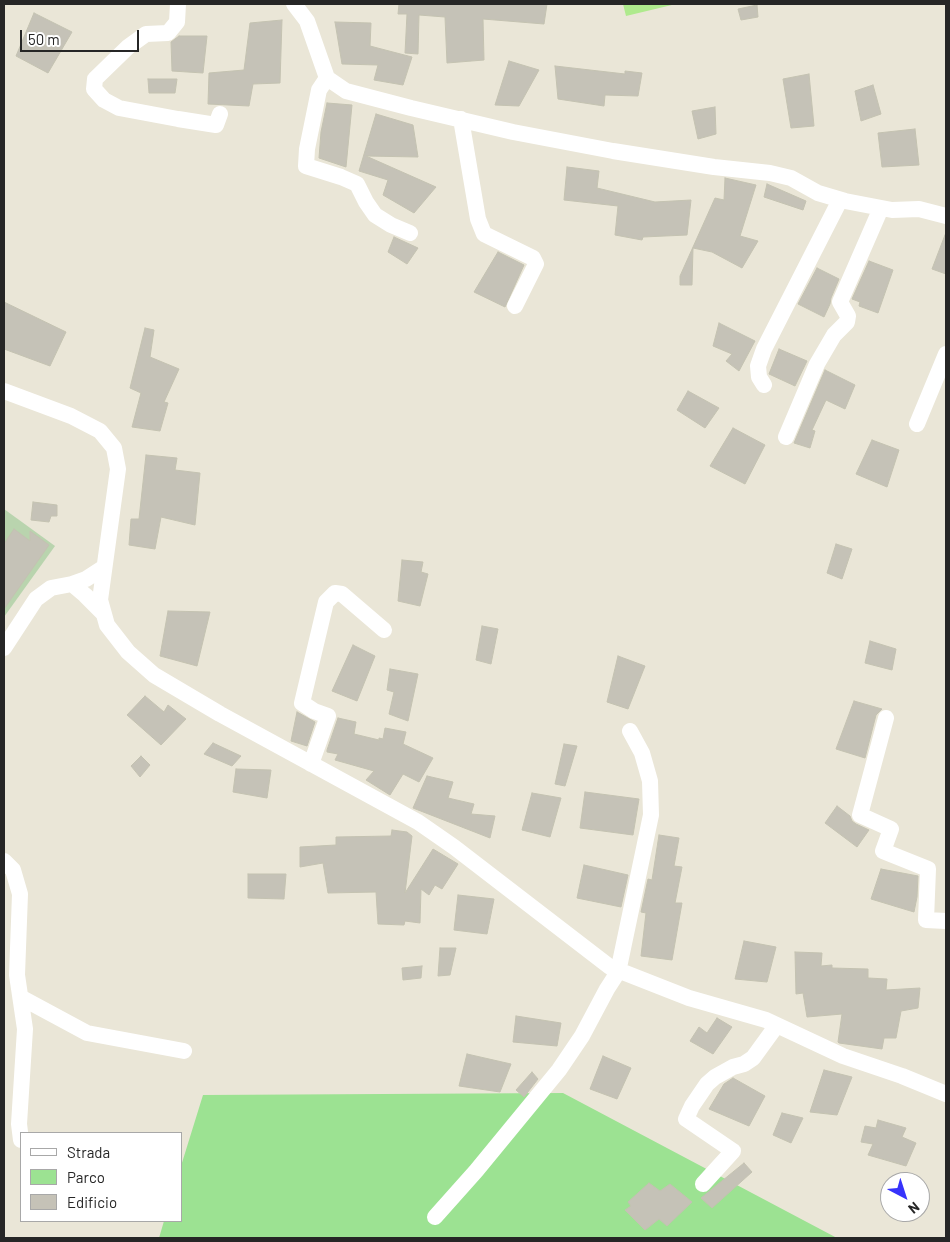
<!DOCTYPE html>
<html>
<head>
<meta charset="utf-8">
<style>
	body { margin:0 }
	#map { position:relative; width:950px; height:1242px; overflow:hidden; background:#eae6d7; font-family:Barlow,sans-serif }
	canvas { display:block }
	.frame { position:absolute; inset:0; border:5px solid #262626; pointer-events:none }
	.legend { position:absolute; left:20px; top:1132px; width:162px; height:90px; box-sizing:border-box; background:#fff; border:1px solid #a8a8a8; margin:0; padding:6px 9px; list-style:none; font-size:15px; color:#262626 }
	.legend li { display:flex; align-items:center; gap:10px; height:25px }
	.legend b { width:25px; border:1px solid #a8a8a8 }
	.north { position:absolute; left:880px; top:1172px; width:50px; height:50px; box-sizing:border-box; background:#fff; border:1px solid #a8a8a8; border-radius:50%; rotate:140deg; font-size:14px; font-weight:700; line-height:20px; text-align:center; color:#262626 }
	.north::after { content:''; display:block; margin:auto; width:18px; height:22px; background:#3733fb; clip-path:polygon(50% 0,100% 100%,50% 72%,0 100%) }
	.scale { position:absolute; left:20px; top:30px; width:119px; height:22px; box-sizing:border-box; border:2px solid #262626; border-top:0; padding-left:6px; font-size:15px; line-height:18px; white-space:nowrap; color:#262626; -webkit-text-stroke:4px #fff; paint-order:stroke }
</style>
</head>
<body>
<div id="map">
<canvas width="950" height="1242"></canvas>
<div class="frame"></div>
<ul class="legend">
<li><b style="height:6px;background:#fff"></b>Strada</li>
<li><b style="height:14px;background:#9ce292"></b>Parco</li>
<li><b style="height:14px;background:#c5c2b7"></b>Edificio</li>
</ul>
<div class="north">N</div>
<div class="scale">50 m</div>
</div>
<script>
const g = document.querySelector('canvas').getContext('2d');
g.lineJoin = 'round';
function paint(path, color) { g.fillStyle = color; g.fill(path, 'evenodd'); }
const toPath = rows => new Path2D(rows.map(r => 'M' + r).join(''));
function trace(path, color, width, dash) { g.strokeStyle = color; g.lineWidth = width; g.lineCap = dash ? 'butt' : 'round'; g.setLineDash(dash || []); g.stroke(path); }
paint(toPath([
	[563,1093,837,1238,159,1238,164,1221,181,1221,181,1166,203,1095]
]), '#9ce292');
paint(toPath([
	[4,509,55,546,4,617]
]), '#b9d4ae');
paint(toPath([
	[623,4,676,4,626,16]
]), '#afea8d');
const building = toPath([
	[399,4,547,4,544,24,483,19,484,60,447,63,445,17,419,15,418,54,405,53,407,14,398,14,399,4],
	[757,5,758,17,741,20,738,9,757,5],
	[34,13,72,32,48,73,16,56,34,13],
	[282,20,280,83,253,84,249,106,208,104,209,73,244,70,250,23,282,20],
	[335,22,371,23,370,46,412,57,403,85,374,80,378,65,342,64,335,22],
	[179,36,207,36,203,73,172,71,171,42,179,36],
	[509,61,539,70,519,106,495,105,509,61],
	[555,66,625,74,625,71,642,73,638,96,605,95,604,106,558,99,555,66],
	[809,74,814,126,791,128,783,79,809,74],
	[148,79,177,79,175,93,149,93,148,79],
	[873,85,881,114,861,121,855,91,873,85],
	[327,103,352,105,346,167,319,158,321,132,327,103],
	[715,107,716,134,698,139,692,111,715,107],
	[376,114,413,125,418,157,366,156,436,187,414,213,383,195,388,180,359,171,376,114],
	[915,129,919,165,882,167,878,133,915,129],
	[567,167,599,171,597,188,655,202,691,200,687,235,643,237,642,240,615,235,618,206,564,200,567,167],
	[725,178,756,185,740,236,758,241,742,268,712,252,693,248,692,285,680,285,680,276,715,198,724,200,725,178],
	[767,184,806,201,803,210,764,197,767,184],
	[945,235,946,235,946,274,932,269,945,235],
	[394,237,418,248,407,264,388,252,394,237],
	[498,252,524,265,505,307,474,292,498,252],
	[869,261,893,270,878,313,859,306,860,302,852,299,869,261],
	[817,268,839,279,831,298,830,304,824,317,798,304,817,268],
	[4,302,66,332,50,366,4,349,4,302],
	[719,323,755,341,739,371,726,361,732,354,713,346,719,323],
	[145,328,154,330,150,357,179,369,164,402,168,403,160,431,132,427,141,393,130,388,145,328],
	[779,349,807,361,795,386,769,374,779,349],
	[825,370,855,385,845,409,826,400,812,430,815,431,810,448,794,443,825,370],
	[688,391,719,408,705,428,677,410,688,391],
	[733,428,765,445,745,484,710,466,733,428],
	[872,440,899,450,887,487,856,474,872,440],
	[146,455,177,458,175,470,200,473,195,525,161,517,155,549,129,545,131,519,139,519,146,455],
	[33,502,57,505,57,516,51,516,49,522,31,520,33,502],
	[14,529,30,541,30,531,49,545,4,609,4,544,14,529],
	[836,544,852,549,842,579,827,573,836,544],
	[402,560,423,562,421,572,428,574,420,606,398,601,402,560],
	[168,611,210,612,197,666,160,656,168,611],
	[482,626,498,629,491,664,476,660,482,626],
	[870,641,896,649,892,670,865,663,870,641],
	[353,645,375,656,357,701,332,691,353,645],
	[618,656,645,666,628,709,607,702,618,656],
	[390,669,418,674,408,721,389,714,394,692,387,690,390,669],
	[145,696,164,712,168,705,186,719,161,745,127,715,145,696],
	[854,701,882,709,876,715,865,758,836,749,854,701],
	[297,712,315,722,307,746,291,741,297,712],
	[338,718,356,722,354,734,379,740,379,738,383,739,385,728,406,732,403,744,433,758,419,782,403,774,390,795,366,780,374,771,335,760,338,754,327,752,327,750,338,718],
	[213,743,241,756,232,766,204,754,213,743],
	[564,744,577,746,565,786,555,784,564,744],
	[141,756,150,765,140,777,131,766,141,756],
	[236,769,271,770,267,798,233,792,236,769],
	[427,776,453,782,448,798,474,804,471,814,495,816,490,838,413,808,427,776],
	[585,792,639,799,633,835,580,828,585,792],
	[532,793,561,798,550,837,522,830,532,793],
	[837,806,850,816,852,821,856,824,869,830,857,847,825,823,837,806],
	[392,830,407,832,412,836,405,893,433,849,458,864,442,889,435,885,429,895,421,889,420,923,405,921,404,925,378,924,376,892,328,893,323,863,300,867,300,847,336,845,336,837,391,836,392,830],
	[659,835,679,838,674,866,682,867,675,903,682,903,672,960,641,956,646,913,641,912,648,879,652,880,659,835],
	[584,865,628,875,621,907,577,898,584,865],
	[881,869,918,876,917,897,914,912,871,899,881,869],
	[248,874,286,874,284,899,248,898,248,874],
	[458,895,494,899,487,934,454,930,458,895],
	[744,941,776,947,767,982,735,979,744,941],
	[440,948,456,948,450,975,438,976,440,948],
	[795,952,822,953,821,966,832,965,832,968,868,969,868,978,887,979,886,990,920,988,918,1008,901,1011,896,1038,884,1038,882,1049,839,1043,838,1042,842,1014,807,1017,803,993,796,994,795,952],
	[422,966,421,978,403,980,402,968,422,966],
	[516,1016,561,1023,557,1046,513,1042,516,1016],
	[717,1018,732,1027,713,1054,690,1041,699,1027,707,1033,717,1018],
	[467,1054,511,1064,500,1092,459,1086,467,1054],
	[603,1056,631,1068,617,1099,590,1089,603,1056],
	[824,1070,852,1077,837,1115,810,1112,824,1070],
	[532,1072,538,1079,524,1097,516,1090,532,1072],
	[733,1078,765,1096,749,1126,709,1109,724,1084,733,1078],
	[782,1113,803,1118,791,1143,773,1135,782,1113],
	[878,1120,906,1128,902,1137,916,1143,906,1166,868,1155,873,1144,861,1142,865,1126,876,1128,878,1120],
	[744,1163,752,1172,712,1208,701,1198,744,1163],
	[649,1183,660,1191,670,1184,692,1202,667,1226,659,1219,645,1230,625,1210,631,1206,628,1202,649,1183]
]);
paint(building, '#c5c2b7');
trace(building, '#c4c2b1', 1);
trace(toPath([
	[178,4,177,22,168,33,146,34,128,47,95,79,94,89,104,100,119,108,178,119,216,125,220,114],
	[294,4,307,21,327,78,346,91,411,108,513,132,613,151,714,167,770,173,791,178,818,193,845,201,892,210,919,209,946,216],
	[327,78,319,90,307,149,306,166,341,177,357,184,366,202,375,215,391,225,410,233],
	[461,119,478,219,484,234,533,258,536,264,515,306],
	[764,385,759,377,758,366,764,349,840,200],
	[4,391,71,416,100,431,114,448,118,469,100,600,107,625,128,652,154,675,220,714,418,822,454,847,610,967,689,998,766,1020,843,1056,902,1076,946,1094],
	[917,424,946,354],
	[786,437,817,364,834,335,847,322,848,316,840,302,881,208],
	[72,584,85,595,103,613],
	[4,648,36,599,51,588,72,584,86,579,103,568],
	[886,718,860,815,891,829,883,851,928,869,926,920,946,921],
	[311,764,328,716,314,711,302,703,326,602,335,593,342,594,384,630],
	[4,861,13,870,20,894,17,975,25,1029,19,1124,21,1140],
	[22,998,87,1033,184,1051],
	[703,1184,733,1151,686,1119,692,1106,707,1084,715,1077,733,1067,744,1064,753,1058,777,1025],
	[435,1217,476,1171,559,1070,582,1036,607,989,618,972,651,815,650,781,642,753,630,731]
]), '#fff', 16);
</script>
</body>
</html>
